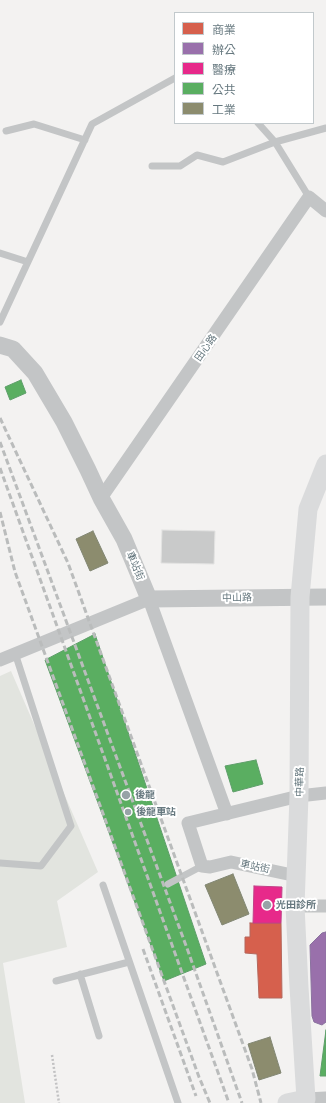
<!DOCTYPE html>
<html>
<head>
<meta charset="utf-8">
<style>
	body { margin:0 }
	#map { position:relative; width:326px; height:1103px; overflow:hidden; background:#f3f2f1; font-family:"IBM Plex Sans","Noto Sans TC",sans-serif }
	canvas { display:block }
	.legend { position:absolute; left:174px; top:12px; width:140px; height:112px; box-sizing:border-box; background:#fff; border:1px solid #c2c9cc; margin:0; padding:5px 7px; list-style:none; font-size:12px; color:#66787f }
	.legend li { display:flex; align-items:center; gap:8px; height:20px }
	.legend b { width:20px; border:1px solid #c2c9cc }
</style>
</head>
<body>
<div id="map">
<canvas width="326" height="1103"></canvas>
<ul class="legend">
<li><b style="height:11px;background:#d6604d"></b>商業</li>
<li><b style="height:11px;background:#9970ab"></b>辦公</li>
<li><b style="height:11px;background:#e7298a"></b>醫療</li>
<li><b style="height:11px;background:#5aae61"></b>公共</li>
<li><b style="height:11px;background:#8c8c6e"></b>工業</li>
</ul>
</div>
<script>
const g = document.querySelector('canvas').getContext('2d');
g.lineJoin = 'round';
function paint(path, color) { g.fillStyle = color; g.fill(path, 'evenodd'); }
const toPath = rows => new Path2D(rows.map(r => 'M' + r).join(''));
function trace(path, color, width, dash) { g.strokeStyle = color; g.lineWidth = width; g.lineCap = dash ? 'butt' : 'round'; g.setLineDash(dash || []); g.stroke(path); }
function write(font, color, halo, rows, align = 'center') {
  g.font = font + ' "IBM Plex Sans","Noto Sans TC",sans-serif'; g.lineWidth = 4; g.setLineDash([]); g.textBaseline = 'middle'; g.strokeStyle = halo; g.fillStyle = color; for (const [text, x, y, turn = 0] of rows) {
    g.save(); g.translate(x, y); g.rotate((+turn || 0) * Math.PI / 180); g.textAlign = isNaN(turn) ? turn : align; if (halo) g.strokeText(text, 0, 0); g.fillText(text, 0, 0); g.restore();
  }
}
paint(toPath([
	[11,671,98,872,57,901,67,947,3,963,25,1103,0,1103,0,676]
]), '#e2e4df');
const shops = toPath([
	[250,923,281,923,282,998,259,998,257,954,245,953,245,937,250,937,250,923]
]);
paint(shops, '#d6604d');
trace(shops, '#b4675c', 1);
const offices = toPath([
	[326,932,326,1022,322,1025,314,1022,312,1016,310,945,322,933,326,932]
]);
paint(offices, '#9970ab');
trace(offices, '#8a729e', 1);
const health = toPath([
	[254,886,282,887,281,923,253,923,254,886]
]);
paint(health, '#e7298a');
trace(health, '#c04187', 1);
const public = toPath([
	[21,380,26,393,10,400,5,387,21,380],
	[95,634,206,964,164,981,45,660,95,634],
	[256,760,263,784,233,792,225,766,256,760],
	[326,1030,326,1076,320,1076,326,1030]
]);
paint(public, '#5aae61');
trace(public, '#5e9e6a', 1);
const industry = toPath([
	[93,531,108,563,90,571,76,539,93,531],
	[233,874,249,914,222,925,205,885,233,874],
	[270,1037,281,1073,259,1080,248,1044,270,1037]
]);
paint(industry, '#8c8c6e');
trace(industry, '#818673', 1);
const building = toPath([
	[162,530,215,531,214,564,161,563,162,530]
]);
paint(building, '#c9caca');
trace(building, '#e2e2e1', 1);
trace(toPath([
	[52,1055,59,1103]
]), '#c2c2c3', 2.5, [2, 2]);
trace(toPath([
	[258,123,275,142,309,197],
	[6,131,34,124,85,140],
	[152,166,180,166,197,155,223,162,275,142,326,128],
	[0,253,28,262],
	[0,322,92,124,175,78],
	[0,863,41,866,71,826,15,653],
	[168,884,202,866],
	[103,885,178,1103],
	[80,974,99,1036],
	[56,981,129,962]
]), '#c3c5c6', 7);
trace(toPath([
	[101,498,309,197,326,211],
	[0,660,149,599,227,814],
	[297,876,231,862,210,867,202,866,188,823,299,796,326,793],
	[295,906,326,906],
	[306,1103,306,1099,326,1098]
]), '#c3c5c6', 13);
trace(toPath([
	[0,345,13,349,35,373,64,422,88,470,101,498,124,539,149,599,326,597]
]), '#c3c5c6', 17);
trace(toPath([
	[287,1103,306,1099,299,987,295,906,299,796,300,597,308,509,326,464]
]), '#dadbdc', 19);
trace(toPath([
	[0,418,68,563,252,1069,261,1103],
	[0,442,188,951,242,1103],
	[0,468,229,1103],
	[0,512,15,572,199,1077,210,1103],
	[143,949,196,1096]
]), '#babcbc', 3, [6, 3]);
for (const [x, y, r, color] of [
	[126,795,5,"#97a3a7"],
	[128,812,4,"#97a3a7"],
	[267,905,5,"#97a3a7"]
]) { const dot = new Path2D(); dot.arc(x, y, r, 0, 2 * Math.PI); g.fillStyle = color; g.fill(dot); trace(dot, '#fff', 1.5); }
write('10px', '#66787f', '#fff', [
	["田心路",206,348,-55],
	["車站街",135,566,67],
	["中山路",237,598,-1],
	["中華路",300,782,-89],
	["車站街",255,867,12]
]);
write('bold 10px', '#66787f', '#fff', [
	["後龍",135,795],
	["後龍車站",136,812],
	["光田診所",276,905]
], 'left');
</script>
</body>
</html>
